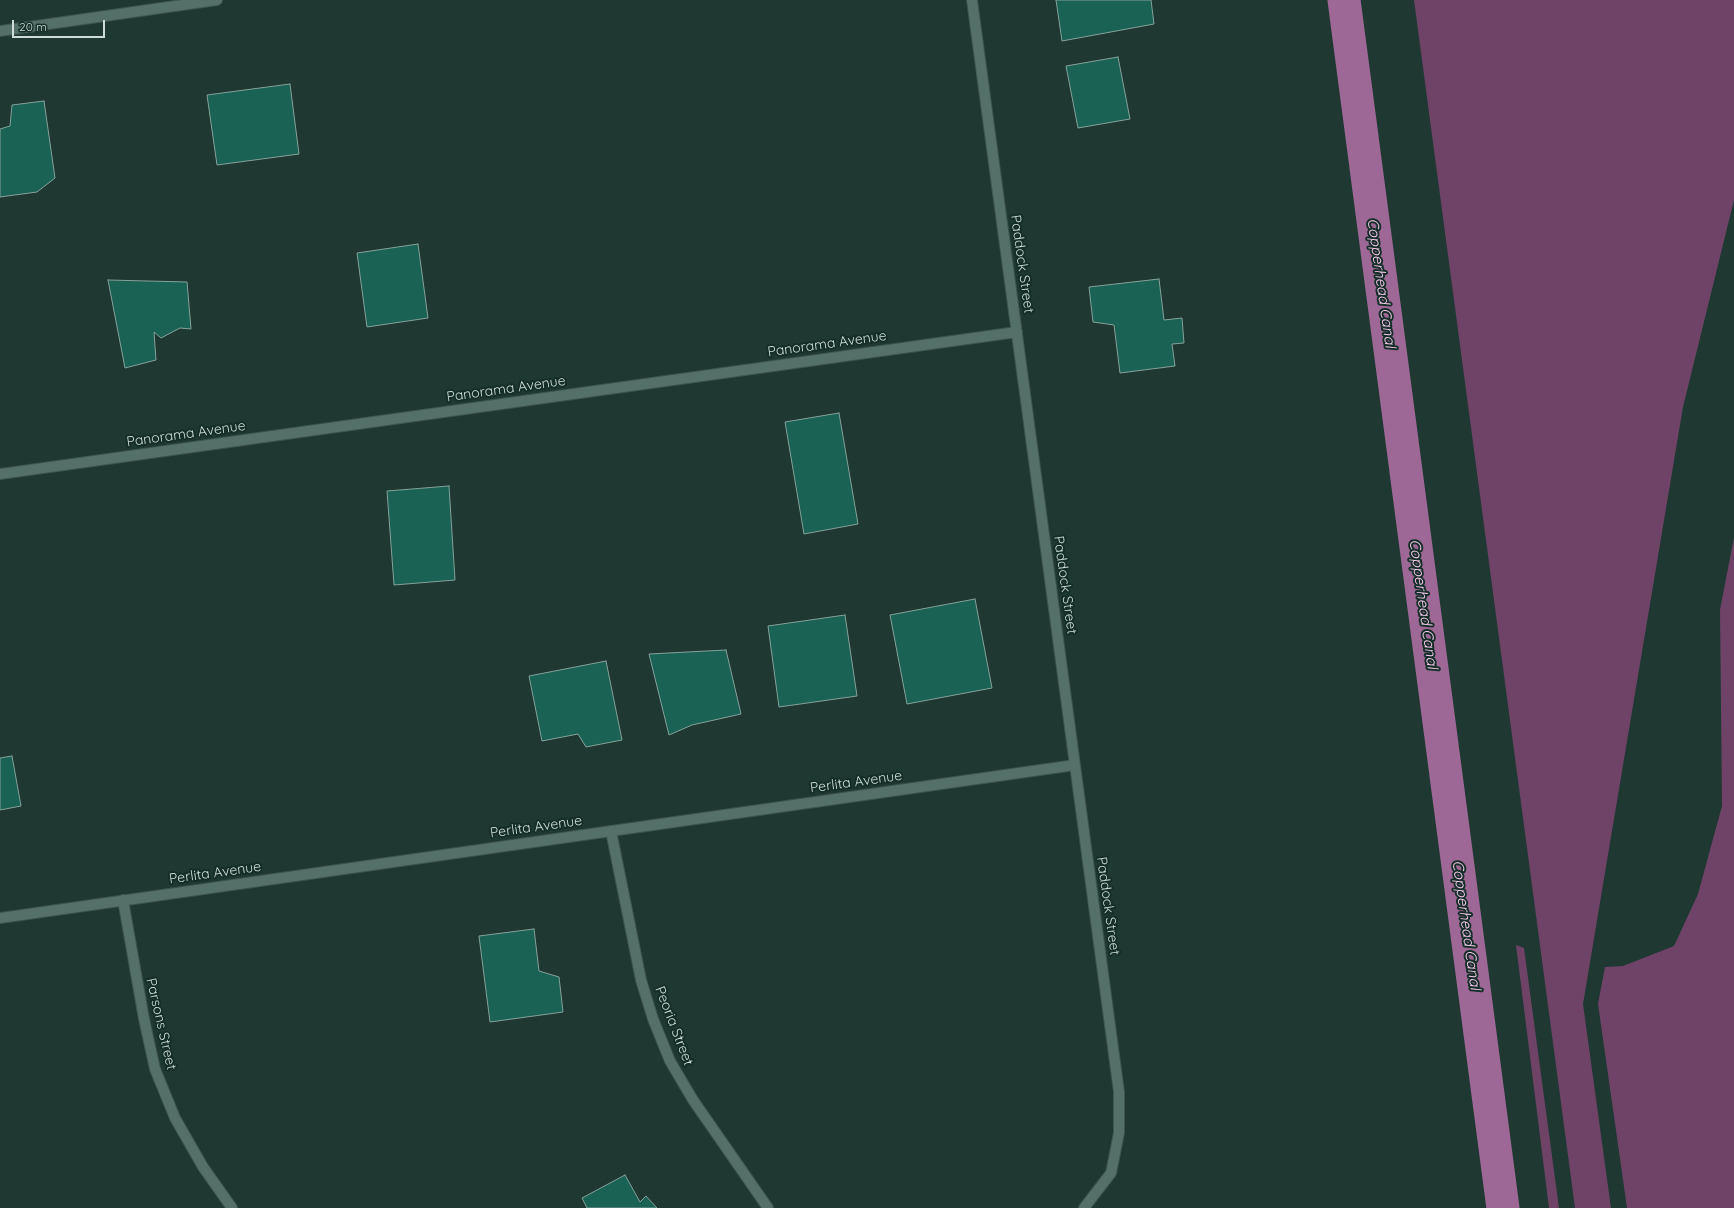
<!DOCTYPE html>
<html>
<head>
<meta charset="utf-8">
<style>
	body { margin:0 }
	#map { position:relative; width:1734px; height:1208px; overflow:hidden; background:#1f3832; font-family:Quicksand,sans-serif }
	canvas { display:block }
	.scale { position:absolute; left:12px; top:20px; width:93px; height:18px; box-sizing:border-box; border:2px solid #cedcd8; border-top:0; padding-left:5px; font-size:12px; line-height:14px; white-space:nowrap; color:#cedcd8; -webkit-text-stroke:3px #152e28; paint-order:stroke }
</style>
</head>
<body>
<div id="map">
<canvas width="1734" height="1208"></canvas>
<div class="scale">20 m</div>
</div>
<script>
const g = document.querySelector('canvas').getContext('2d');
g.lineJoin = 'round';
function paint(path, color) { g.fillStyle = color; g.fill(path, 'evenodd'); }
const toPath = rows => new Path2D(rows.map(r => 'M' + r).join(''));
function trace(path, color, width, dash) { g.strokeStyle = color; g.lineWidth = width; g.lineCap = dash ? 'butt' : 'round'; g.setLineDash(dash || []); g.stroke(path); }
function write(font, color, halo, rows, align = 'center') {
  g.font = font + ' Quicksand,sans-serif'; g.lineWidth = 4; g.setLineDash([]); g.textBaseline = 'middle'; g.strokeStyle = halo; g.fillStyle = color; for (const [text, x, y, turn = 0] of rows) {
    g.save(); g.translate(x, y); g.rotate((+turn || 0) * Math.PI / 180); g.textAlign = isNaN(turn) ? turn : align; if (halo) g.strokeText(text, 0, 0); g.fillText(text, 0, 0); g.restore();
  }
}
paint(toPath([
	[1414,0,1734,0,1734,200,1683,407,1583,1004,1611,1208,1575,1208],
	[1734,537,1734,1208,1627,1208,1598,1004,1605,967,1623,966,1674,946,1698,894,1722,806,1720,610],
	[1516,945,1524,948,1559,1208,1549,1208]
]), '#6e4367');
trace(toPath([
	[1344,0,1503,1208]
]), '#9d6895', 33);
const building = toPath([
	[1056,0,1151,0,1154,24,1062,41,1056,0],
	[1118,57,1130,119,1078,128,1066,66,1118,57],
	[290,84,299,154,217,165,207,95,290,84],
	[44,101,55,178,37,192,0,197,0,129,10,126,12,105,44,101],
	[418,244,428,318,367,327,357,253,418,244],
	[1159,279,1164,320,1182,318,1184,343,1172,344,1175,366,1120,373,1114,325,1093,322,1089,287,1159,279],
	[108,280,187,282,191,329,180,328,161,338,154,332,156,360,125,368,108,280],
	[839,413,858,524,804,534,785,422,839,413],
	[449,486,455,580,394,585,387,491,449,486],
	[975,599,992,688,907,704,890,615,975,599],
	[845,615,857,696,779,707,768,626,845,615],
	[726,650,741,714,692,725,669,735,649,654,726,650],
	[606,661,622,740,586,747,578,734,542,741,529,676,606,661],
	[12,756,21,806,0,810,0,758,12,756],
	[534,929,539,971,559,977,563,1012,490,1022,479,936,534,929],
	[625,1175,640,1202,646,1196,657,1208,587,1208,582,1198,625,1175]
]);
paint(building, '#196254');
trace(building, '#86a29a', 1);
const minor = toPath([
	[972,0,1119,1092,1119,1133,1111,1173,1084,1208],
	[0,31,217,0],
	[0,474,1017,332],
	[611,831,641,980,653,1019,670,1061,693,1100,768,1208],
	[123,900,144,1019,155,1069,175,1118,203,1167,232,1208],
	[0,918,1075,765]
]);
trace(minor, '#3e544f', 12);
trace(minor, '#557068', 10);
write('14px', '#cedcd8', '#152e28', [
	["Paddock Street",1022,264,82],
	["Panorama Avenue",827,344,-8],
	["Panorama Avenue",506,389,-8],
	["Panorama Avenue",186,434,-8],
	["Paddock Street",1065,585,82],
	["Perlita Avenue",856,782,-8],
	["Perlita Avenue",536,827,-8],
	["Perlita Avenue",215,873,-8],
	["Paddock Street",1108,906,82],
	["Parsons Street",161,1024,77],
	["Peoria Street",674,1026,69]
]);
write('italic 15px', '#fcccf3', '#152e28', [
	["Copperhead Canal",1381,283,82],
	["Copperhead Canal",1423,604,82],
	["Copperhead Canal",1466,925,82]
]);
</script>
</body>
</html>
